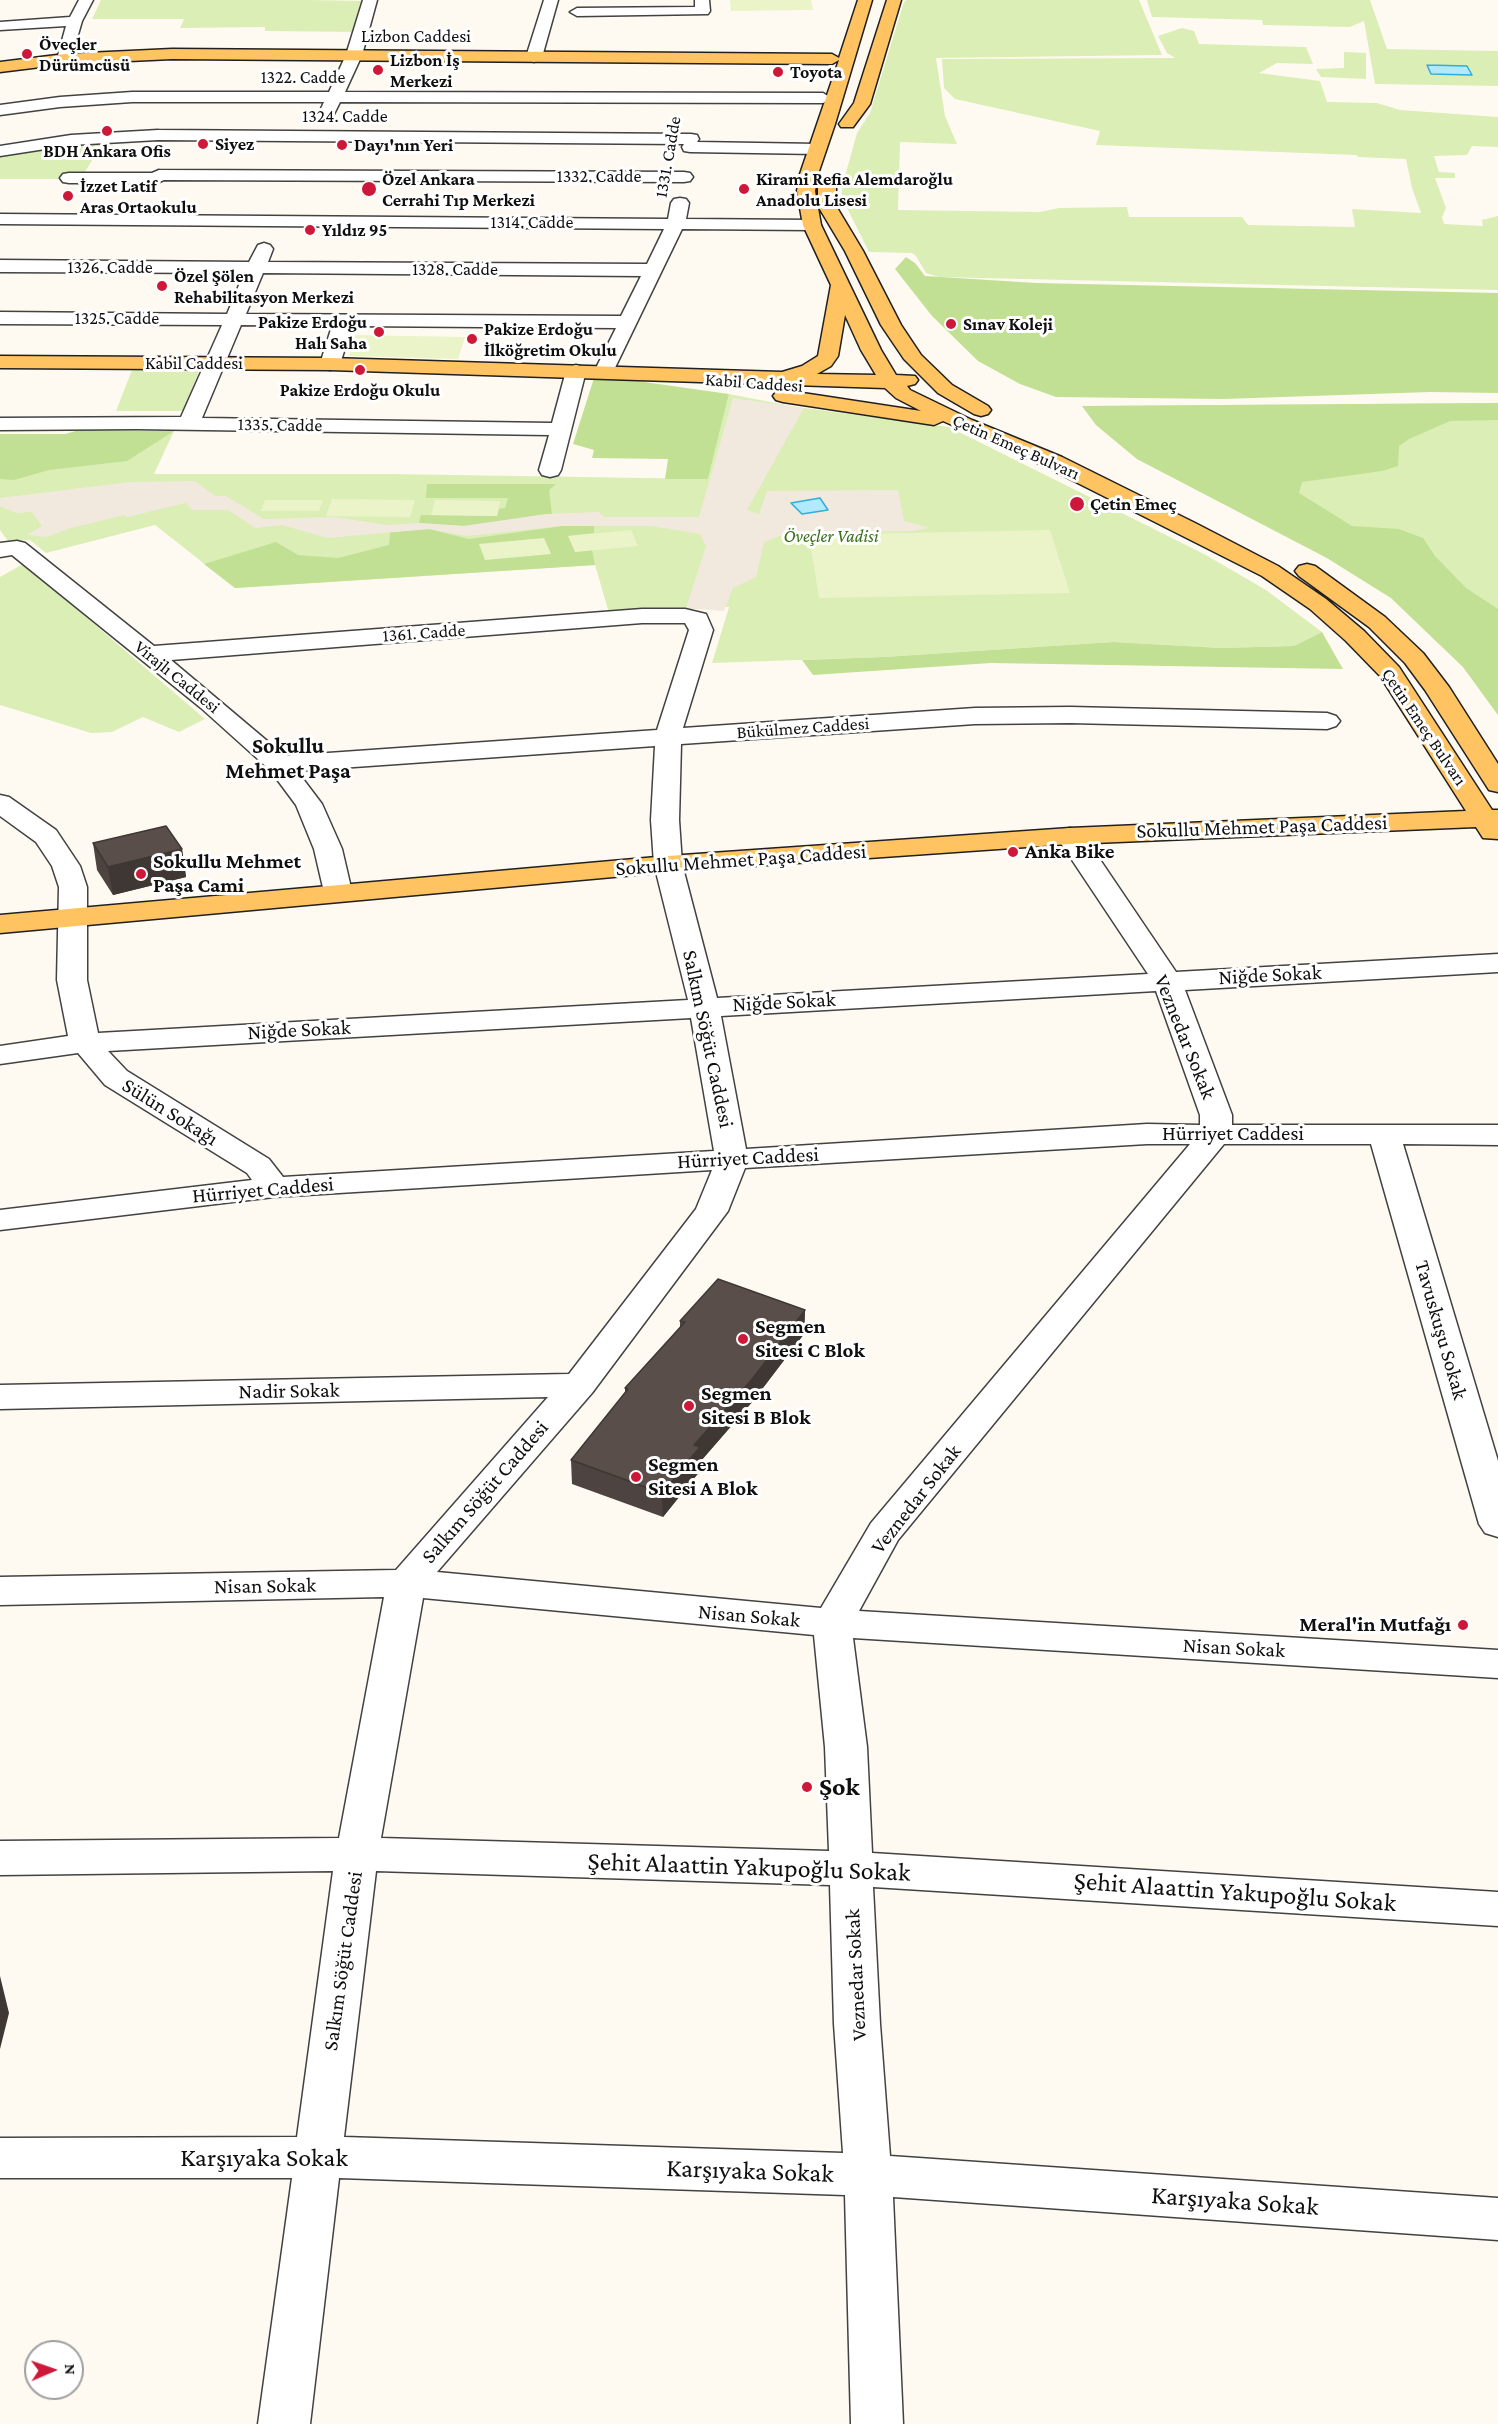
<!DOCTYPE html>
<html>
<head>
<meta charset="utf-8">
<style>
	body { margin:0 }
	#map { position:relative; width:1498px; height:2424px; overflow:hidden; background:#fffaf1; font-family:"Crimson Pro",serif }
	canvas { display:block }
	.north { position:absolute; left:24px; top:2340px; width:60px; height:60px; box-sizing:border-box; background:#fff; border:2px solid #9f9f9f; border-radius:50%; rotate:88deg; font-size:16px; font-weight:700; line-height:24px; text-align:center; color:#0f0f0f }
	.north::after { content:''; display:block; margin:auto; width:21px; height:27px; background:#ce1839; clip-path:polygon(50% 0,100% 100%,50% 72%,0 100%) }
</style>
</head>
<body>
<div id="map">
<canvas width="1498" height="2424"></canvas>
<div class="north">N</div>
</div>
<script>
const g = document.querySelector('canvas').getContext('2d');
g.lineJoin = 'round';
function paint(path, color) { g.fillStyle = color; g.fill(path, 'evenodd'); }
const toPath = rows => new Path2D(rows.map(r => 'M' + r).join(''));
function trace(path, color, width, dash) { g.strokeStyle = color; g.lineWidth = width; g.lineCap = dash ? 'butt' : 'round'; g.setLineDash(dash || []); g.stroke(path); }
function write(font, color, halo, rows, align = 'center') {
  g.font = font + ' "Crimson Pro",serif'; g.lineWidth = 6; g.setLineDash([]); g.textBaseline = 'middle'; g.strokeStyle = halo; g.fillStyle = color; for (const [text, x, y, turn = 0] of rows) {
    g.save(); g.translate(x, y); g.rotate((+turn || 0) * Math.PI / 180); g.textAlign = isNaN(turn) ? turn : align; if (halo) g.strokeText(text, 0, 0); g.fillText(text, 0, 0); g.restore();
  }
}
paint(toPath([
	[101,0,311,0,365,1,357,32,265,31,265,27,180,28,184,19,92,19],
	[907,0,1139,0,1162,55,936,58,945,116,957,144,900,142,898,210,1040,212,1059,208,1127,207,1129,217,1242,217,1248,225,1355,227,1352,209,1421,213,1412,188,1406,159,1358,157,1356,155,1096,145,1100,131,955,99,944,88,942,59,1175,58,1167,53,1158,36,1182,28,1194,31,1199,44,1306,47,1313,64,1277,63,1259,73,1320,81,1327,102,1377,103,1400,110,1498,117,1498,147,1472,146,1467,155,1434,156,1439,172,1455,173,1455,178,1435,178,1446,208,1442,217,1444,224,1483,226,1482,220,1498,216,1498,290,939,277,926,273,916,256,912,253,869,252,842,198,842,187,857,133,870,113,904,2],
	[1147,0,1370,0,1387,49,1498,51,1498,86,1375,84,1364,21,1350,27,1263,25,1262,20,1152,17],
	[1344,52,1366,53,1366,79,1321,77,1316,69,1344,68],
	[104,141,83,175,61,179,0,179,0,156],
	[132,370,199,371,183,411,116,411],
	[729,394,796,407,949,427,1204,554,1266,590,1322,632,1294,646,1222,648,1113,642,884,657,712,663,729,607,609,613,595,565,235,588,155,525,46,553,30,540,8,541,0,530,0,434,66,434,79,430,174,431,154,474,391,474,708,479],
	[1498,403,1498,715,1463,667,1391,598,1327,558,1137,459,1096,425,1082,406],
	[23,564,52,588,205,719,179,732,143,717,112,732,91,733,0,705,0,577]
]), '#dbeeb6');
paint(toPath([
	[906,257,915,263,925,276,1036,283,1498,293,1498,393,1430,392,1223,399,1056,397,1020,384,978,361,932,316,895,269],
	[594,378,637,381,729,394,708,479,665,479,668,459,592,458,594,450,573,444],
	[1498,403,1498,420,1450,421,1409,439,1399,446,1398,466,1382,471,1302,482,1299,493,1352,526,1399,529,1423,538,1435,556,1466,588,1498,609,1498,715,1463,667,1391,598,1327,558,1137,459,1096,425,1082,406],
	[79,430,174,431,127,461,49,470,14,480,0,479,0,434,66,434],
	[427,484,556,484,549,490,552,514,464,526,419,523,421,515,497,516,499,509,505,508,508,498,426,498],
	[562,526,594,526,594,533,569,536,575,552,592,550,595,565,235,588,204,564,276,542,298,555,338,558,389,545,390,532,429,529,469,539],
	[1322,632,1343,669,991,663,813,675,802,660,884,657,1113,642,1222,648,1294,646]
]), '#c1e094');
paint(toPath([
	[730,0,811,0,813,10,731,11],
	[355,335,465,337,458,359,349,356],
	[332,499,415,500,410,517,326,516],
	[265,500,323,500,319,511,261,511],
	[435,500,500,501,497,516,431,515],
	[631,530,638,546,575,552,568,536],
	[1050,530,1070,593,819,598,809,535],
	[544,538,551,554,485,560,479,544]
]), '#ebf4c9');
paint(toPath([
	[733,398,804,408,747,510,759,514,767,491,898,490,904,521,930,528,912,531,788,533,764,542,756,577,733,588,724,611,686,608,706,546,700,534,652,526,562,526,467,536,429,529,328,538,282,525,255,528,228,510,192,510,186,503,127,517,124,515,71,528,46,537,27,535,42,526,32,512,16,513,0,506,0,498,130,482,195,481,215,496,226,496,264,519,334,517,387,525,419,523,464,526,546,514,599,512,604,517,699,517]
]), '#f1e9de');
const water = toPath([
	[1427,65,1467,66,1472,75,1431,74,1427,65],
	[820,498,828,510,802,514,791,503,820,498]
]);
paint(water, '#b0eafc');
trace(water, '#30adda', 1.5);
const minor = toPath([
	[79,0,93,0,82,21,70,62,60,62,57,59,66,26,0,30,0,22,70,17,79,0],
	[363,0,377,0,362,55,345,92,823,93,831,98,823,103,340,102,333,116,327,118,319,113,324,102,132,102,60,107,0,115,0,105,60,97,132,92,329,92,346,55,363,0],
	[544,0,558,0,542,57,534,62,526,57,544,0],
	[695,0,709,0,710,11,708,14,577,16,570,12,577,8,695,7,695,0],
	[158,130,691,134,697,135,699,139,697,142,818,144,826,149,818,154,690,152,684,151,682,147,684,144,158,140,71,145,0,156,0,146,71,135,158,130],
	[159,170,684,172,690,173,693,177,690,181,684,182,164,180,157,183,69,183,63,182,60,178,63,174,69,173,152,173,159,170],
	[680,198,686,199,689,203,686,219,812,220,818,221,821,225,818,229,812,230,682,229,611,376,597,376,594,372,616,328,352,326,340,364,337,368,330,370,323,368,320,364,332,326,241,325,202,418,552,423,566,371,569,367,576,365,583,367,586,371,561,470,558,475,550,477,542,475,539,470,549,435,136,429,0,430,0,418,181,417,222,325,0,324,0,312,227,314,244,273,0,272,0,260,249,262,258,245,264,243,270,245,273,249,268,262,647,264,664,229,0,224,0,214,668,219,671,203,674,199,680,198],
	[263,273,641,276,621,316,246,314,263,273],
	[17,541,25,543,154,646,642,609,685,609,706,614,713,630,683,728,975,708,1070,707,1327,713,1336,716,1340,721,1336,726,1327,729,1070,723,975,724,681,744,679,820,682,864,717,998,1148,974,1056,836,1060,830,1070,828,1080,830,1176,972,1498,954,1498,972,1185,990,1232,1115,1232,1125,1498,1125,1498,1145,1403,1144,1498,1461,1498,1537,1485,1533,1479,1524,1371,1144,1224,1144,898,1540,859,1611,1498,1650,1498,1678,853,1638,867,1747,872,1853,1498,1892,1498,1926,873,1887,880,2024,890,2156,1498,2198,1498,2240,893,2197,903,2424,851,2424,845,2195,339,2178,310,2424,258,2424,292,2178,0,2178,0,2138,297,2137,333,1871,0,1875,0,1841,339,1838,384,1597,0,1605,0,1577,396,1570,548,1397,0,1409,0,1385,569,1374,696,1209,712,1170,274,1197,0,1230,0,1210,252,1180,247,1173,105,1085,78,1053,0,1064,0,1046,68,1036,57,980,59,887,52,866,36,842,0,816,0,795,9,797,56,830,80,866,87,887,87,980,98,1033,688,1000,654,864,651,820,655,746,297,771,322,804,342,849,352,892,348,898,338,900,328,898,324,892,314,849,296,805,270,770,201,708,12,555,0,557,0,543,17,541],
	[642,623,685,623,689,630,657,730,285,756,171,660,642,623],
	[1156,991,1200,1115,1200,1125,1147,1124,746,1149,721,1016,1156,991],
	[691,1018,714,1151,283,1177,269,1159,127,1071,108,1051,691,1018],
	[1147,1144,1190,1144,871,1523,821,1608,437,1572,592,1393,728,1211,745,1168,1147,1144],
	[423,1598,814,1635,825,1747,829,1851,381,1838,423,1598],
	[376,1871,830,1885,834,2024,843,2153,344,2137,376,1871]
]);
const major = toPath([
	[858,0,872,0,835,124,818,174,815,191,821,225,881,350,896,375,915,376,918,380,915,384,907,386,910,390,972,420,1062,457,1197,524,1278,566,1326,599,1364,631,1399,667,1492,810,1498,810,1498,839,1483,838,1476,827,1070,844,668,872,0,933,0,915,668,856,1070,828,1466,811,1380,676,1346,641,1310,609,1262,576,1046,467,943,421,934,425,783,402,776,400,773,396,776,392,783,390,921,411,896,398,885,388,330,370,0,368,0,356,330,358,782,372,802,366,818,356,831,285,803,225,797,191,800,174,839,60,832,64,172,59,65,64,0,72,0,62,65,54,172,49,832,54,839,58,858,0],
	[845,315,861,350,876,375,817,374,831,366,838,356,845,315],
	[887,0,901,0,870,104,853,127,841,127,839,124,854,103,887,0],
	[827,179,833,180,836,184,836,206,863,251,901,325,921,355,952,385,988,406,991,410,988,414,981,416,974,414,938,393,904,359,881,325,845,251,818,206,818,184,821,180,827,179],
	[1307,564,1315,566,1385,617,1423,653,1449,687,1498,764,1498,792,1489,790,1425,690,1405,663,1369,627,1299,576,1295,571,1299,566,1307,564]
]);
trace(minor, '#424242', 3);
trace(major, '#202020', 3);
paint(minor, '#fff');
paint(major, '#ffc361');
paint(toPath([
	[93,843,182,849,186,877,113,895,97,870],
	[805,1310,804,1334,753,1401,700,1462,700,1471,663,1517,572,1484,571,1460,625,1393,625,1388,680,1327,680,1321]
]), '#4d4340');
paint(toPath([
	[182,849,186,877,113,895,108,867],
	[805,1310,804,1334,753,1401,700,1462,700,1471,663,1517,662,1493,694,1445],
	[0,1976,9,2013,0,2049]
]), '#3e3734');
const building = toPath([
	[166,826,182,849,108,867,93,843,166,826],
	[718,1279,805,1310,753,1378,694,1445,700,1447,662,1493,571,1460,628,1389,625,1388,685,1322,680,1321,718,1279]
]);
paint(building, '#594e4a');
trace(building, '#3e3734', 1.5);
for (const [x, y, r, color] of [
	[27,54,6,"#ce1839"],
	[378,70,6,"#ce1839"],
	[778,72,6,"#ce1839"],
	[107,131,6,"#ce1839"],
	[203,144,6,"#ce1839"],
	[342,145,6,"#ce1839"],
	[369,189,8,"#ce1839"],
	[744,189,6,"#ce1839"],
	[68,196,6,"#ce1839"],
	[310,230,6,"#ce1839"],
	[162,286,6,"#ce1839"],
	[951,324,6,"#ce1839"],
	[379,332,6,"#ce1839"],
	[472,339,6,"#ce1839"],
	[360,370,6,"#ce1839"],
	[1077,504,8,"#ce1839"],
	[1013,852,6,"#ce1839"],
	[141,874,6,"#ce1839"],
	[743,1339,6,"#ce1839"],
	[689,1406,6,"#ce1839"],
	[636,1477,6,"#ce1839"],
	[1463,1625,6,"#ce1839"],
	[807,1787,6,"#ce1839"]
]) { const dot = new Path2D(); dot.arc(x, y, r, 0, 2 * Math.PI); g.fillStyle = color; g.fill(dot); trace(dot, '#fff', 2); }
write('18px', '#0f0f0f', '#fff', [
	["Lizbon Caddesi",416,36],
	["1322. Cadde",303,77],
	["1324. Cadde",345,116],
	["1331. Cadde",668,157,-80],
	["1332. Cadde",599,176],
	["1314. Cadde",532,222],
	["1326. Cadde",110,267],
	["1328. Cadde",455,269],
	["1325. Cadde",117,318],
	["Kabil Caddesi",194,363],
	["Kabil Caddesi",754,383,4],
	["1335. Cadde",280,425,1],
	["Çetin Emeç Bulvarı",1016,447,24],
	["1361. Cadde",424,633,-4],
	["Virajlı Caddesi",177,677,39],
	["Çetin Emeç Bulvarı",1424,727,56],
	["Bükülmez Caddesi",803,728,-4]
]);
write('bold 18px', '#0f0f0f', '#fff', [
	["Öveçler",39,44],
	["Dürümcüsü",39,65],
	["Lizbon İş",390,60],
	["Merkezi",390,81],
	["Toyota",790,72],
	["Siyez",215,144],
	["Dayı'nın Yeri",354,145],
	["BDH Ankara Ofis",107,151,"center"],
	["Özel Ankara",382,179],
	["Cerrahi Tıp Merkezi",382,200],
	["Kirami Refia Alemdaroğlu",756,179],
	["Anadolu Lisesi",756,200],
	["İzzet Latif",80,186],
	["Aras Ortaokulu",80,207],
	["Yıldız 95",322,230],
	["Özel Şölen",174,276],
	["Rehabilitasyon Merkezi",174,297],
	["Pakize Erdoğu",367,322,"right"],
	["Halı Saha",367,343,"right"],
	["Sınav Koleji",963,324],
	["Pakize Erdoğu",484,329],
	["İlköğretim Okulu",484,350],
	["Pakize Erdoğu Okulu",360,390,"center"],
	["Çetin Emeç",1090,504]
], 'left');
write('italic 18px', '#356e18', '#fff', [
	["Öveçler Vadisi",831,536]
]);
write('21px', '#0f0f0f', '#fff', [
	["Sokullu Mehmet Paşa Caddesi",1262,827,-2],
	["Sokullu Mehmet Paşa Caddesi",741,860,-4],
	["Niğde Sokak",1270,975,-3],
	["Niğde Sokak",784,1002,-3],
	["Niğde Sokak",299,1030,-3],
	["Veznedar Sokak",1185,1037,68],
	["Salkım Söğüt Caddesi",708,1039,78],
	["Sülün Sokağı",170,1112,32],
	["Hürriyet Caddesi",1233,1134],
	["Hürriyet Caddesi",748,1158,-3],
	["Hürriyet Caddesi",263,1190,-5],
	["Tavuskuşu Sokak",1441,1330,74],
	["Nadir Sokak",289,1391,-1],
	["Salkım Söğüt Caddesi",485,1492,-49],
	["Veznedar Sokak",916,1499,-52],
	["Nisan Sokak",265,1586,-1],
	["Nisan Sokak",749,1616,5],
	["Nisan Sokak",1234,1648,3],
	["Salkım Söğüt Caddesi",343,1961,-82],
	["Veznedar Sokak",856,1975,-93]
]);
write('bold 21px', '#0f0f0f', '#fff', [
	["Anka Bike",1025,852],
	["Sokullu Mehmet",153,862],
	["Paşa Cami",153,886],
	["Segmen",755,1327],
	["Sitesi C Blok",755,1351],
	["Segmen",701,1394],
	["Sitesi B Blok",701,1418],
	["Segmen",648,1465],
	["Sitesi A Blok",648,1489],
	["Meral'in Mutfağı",1451,1625,"right"]
], 'left');
write('bold 22px', '#0f0f0f', '#fff', [
	["Sokullu",288,746],
	["Mehmet Paşa",288,771]
]);
write('bold 26px', '#0f0f0f', '#fff', [
	["Şok",819,1787]
], 'left');
write('26px', '#0f0f0f', '#fff', [
	["Şehit Alaattin Yakupoğlu Sokak",749,1867,2],
	["Şehit Alaattin Yakupoğlu Sokak",1235,1892,4],
	["Karşıyaka Sokak",264,2158],
	["Karşıyaka Sokak",750,2171,2],
	["Karşıyaka Sokak",1235,2201,4]
]);
</script>
</body>
</html>
